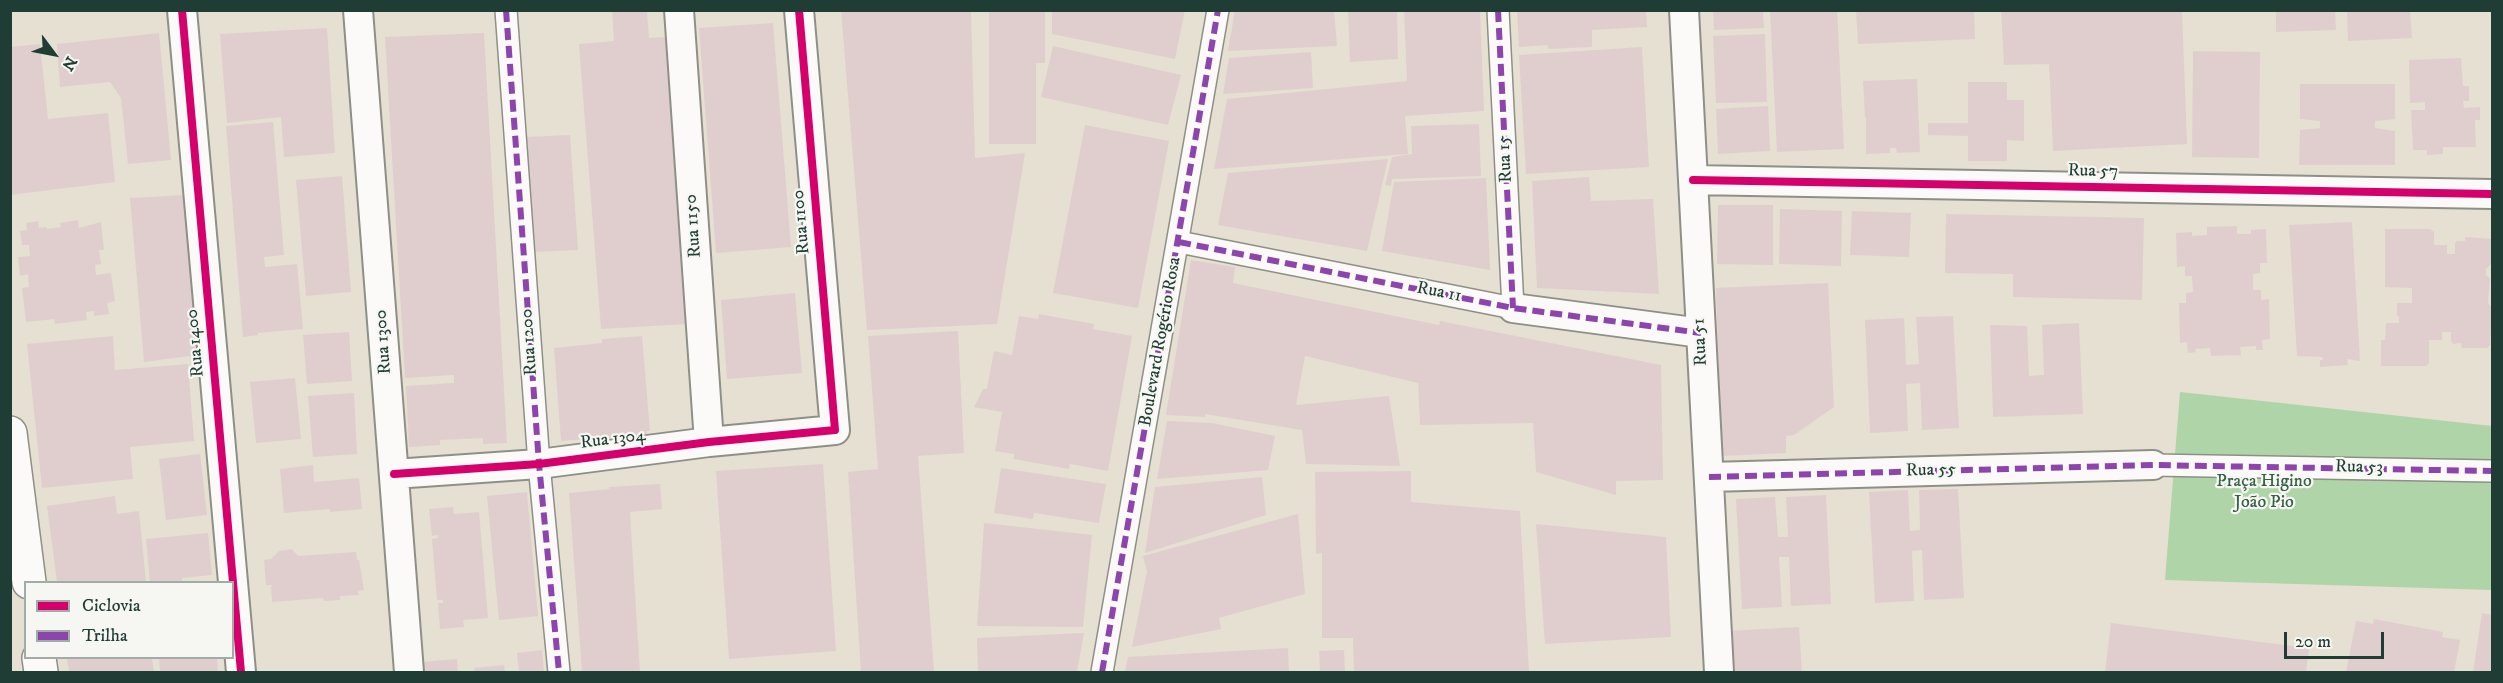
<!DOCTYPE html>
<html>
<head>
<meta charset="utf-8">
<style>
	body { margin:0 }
	#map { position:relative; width:2503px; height:683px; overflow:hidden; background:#e5e0d1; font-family:"IM FELL DW Pica",serif }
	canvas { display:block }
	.frame { position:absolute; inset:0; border:12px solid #1f3d34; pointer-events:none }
	.legend { position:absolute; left:24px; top:581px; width:210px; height:78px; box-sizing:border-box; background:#f6f6f2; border:2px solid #a0aca6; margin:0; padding:8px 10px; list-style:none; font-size:18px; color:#1f3d34 }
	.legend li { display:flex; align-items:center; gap:12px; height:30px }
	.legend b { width:30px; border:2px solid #a0aca6 }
	.north { position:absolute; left:24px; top:24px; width:60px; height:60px; -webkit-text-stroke:4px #f6f6f2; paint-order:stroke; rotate:122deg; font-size:16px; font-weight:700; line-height:24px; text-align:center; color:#1f3d34 }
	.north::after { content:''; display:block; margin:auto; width:21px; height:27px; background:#1f3d34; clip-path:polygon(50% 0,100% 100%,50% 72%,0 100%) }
	.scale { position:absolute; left:2284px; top:632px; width:100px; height:27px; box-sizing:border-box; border:3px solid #1f3d34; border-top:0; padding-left:8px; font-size:18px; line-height:21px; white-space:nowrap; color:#1f3d34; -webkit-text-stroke:4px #f6f6f2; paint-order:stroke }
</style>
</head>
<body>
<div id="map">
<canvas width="2503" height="683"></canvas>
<div class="frame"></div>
<ul class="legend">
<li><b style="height:8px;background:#d6006c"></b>Ciclovia</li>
<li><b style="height:8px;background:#8e44ad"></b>Trilha</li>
</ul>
<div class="north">N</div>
<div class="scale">20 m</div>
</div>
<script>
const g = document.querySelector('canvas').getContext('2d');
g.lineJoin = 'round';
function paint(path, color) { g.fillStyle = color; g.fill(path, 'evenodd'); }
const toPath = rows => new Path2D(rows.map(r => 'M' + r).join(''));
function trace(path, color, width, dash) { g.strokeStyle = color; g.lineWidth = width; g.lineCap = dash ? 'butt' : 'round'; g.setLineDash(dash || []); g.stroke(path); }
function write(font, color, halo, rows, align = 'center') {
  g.font = font + ' "IM FELL DW Pica",serif'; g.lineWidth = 4.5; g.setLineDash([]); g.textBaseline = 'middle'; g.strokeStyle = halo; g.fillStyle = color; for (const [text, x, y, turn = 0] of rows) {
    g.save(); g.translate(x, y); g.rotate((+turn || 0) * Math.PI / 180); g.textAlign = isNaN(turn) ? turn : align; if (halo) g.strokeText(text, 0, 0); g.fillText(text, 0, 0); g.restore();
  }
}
paint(toPath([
	[2180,392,2492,426,2492,590,2165,580]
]), '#afd4a8');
paint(toPath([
	[612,10,647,10,649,38,666,37,688,324,601,329,579,44,614,41],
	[841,10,971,10,975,158,1025,153,997,324,867,330],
	[989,10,1045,10,1045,63,1036,63,1036,144,989,144],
	[1052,10,1185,10,1175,59,1052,34],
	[1235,10,1334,10,1337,46,1228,51],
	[1348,10,1397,10,1398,59,1350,62],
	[1404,10,1480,10,1484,111,1405,116,1408,154,1214,169,1227,99,1407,81],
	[1517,10,1646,10,1647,27,1592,30,1592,47,1548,49,1548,45,1519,47],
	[1713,10,1763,10,1764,28,1714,30],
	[1770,10,1837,10,1844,149,1777,152],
	[1856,10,1974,10,1975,39,1858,44],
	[2001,10,2182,10,2187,144,2053,151,2049,64,2004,65],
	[2276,10,2335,10,2336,30,2276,32],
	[2347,10,2410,10,2412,38,2348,41],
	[773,23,791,247,716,253,699,28],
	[327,28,335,153,284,157,281,117,227,123,220,34],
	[159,33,171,160,128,164,121,98,110,82,60,87,57,44],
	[484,33,507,443,483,444,483,438,440,440,440,445,409,447,406,386,454,383,454,375,405,378,385,37],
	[1765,34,1767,102,1716,103,1713,36],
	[40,44,48,119,108,113,115,182,10,195,10,47],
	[1053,46,1181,75,1168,125,1041,97],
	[1642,47,1649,167,1526,174,1519,55],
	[2193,51,2260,52,2259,158,2192,157],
	[1311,52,1313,88,1223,94,1229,58],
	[2461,58,2463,86,2469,86,2469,101,2463,101,2464,108,2480,107,2480,120,2475,120,2476,147,2443,147,2443,154,2427,155,2427,150,2413,150,2411,110,2425,110,2425,102,2410,103,2409,60],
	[1917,79,1920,152,1897,153,1896,148,1890,148,1890,153,1866,154,1866,117,1865,117,1863,81],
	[1968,82,2007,82,2007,100,2024,100,2024,141,2007,140,2007,161,1968,161,1968,136,1928,135,1928,123,1968,123],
	[2300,84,2395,84,2395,119,2375,121,2375,128,2395,131,2395,165,2299,165,2300,130,2320,128,2320,121,2300,119],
	[1768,106,1770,151,1718,154,1716,109],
	[273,122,284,255,264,257,265,267,297,264,303,329,258,333,258,335,243,337,226,126],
	[1479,124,1481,176,1392,179,1391,186,1385,185,1392,157,1412,154,1411,126],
	[1085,125,1169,141,1138,308,1053,293],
	[570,135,578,250,533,252,526,137],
	[1388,159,1367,251,1218,225,1228,173],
	[342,176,351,292,306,296,296,180],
	[1589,177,1591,201,1653,199,1659,294,1537,288,1532,181],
	[1486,178,1490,270,1382,251,1394,182],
	[185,195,197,355,144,362,130,198],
	[1718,205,1773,205,1773,265,1717,264],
	[1780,209,1842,211,1841,266,1779,264],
	[1852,211,1911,213,1909,257,1850,255],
	[1946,214,2144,218,2142,300,2013,297,2013,274,1945,273],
	[78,220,79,228,101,222,104,250,99,250,101,264,95,265,96,275,111,273,115,301,107,303,109,314,94,316,94,311,86,312,87,320,55,324,54,319,26,322,22,288,29,287,28,274,20,276,18,257,30,256,29,245,22,245,20,231,27,230,26,223,38,221,39,228,46,227,47,229,61,227,60,223],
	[2352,222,2360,361,2347,359,2348,365,2320,367,2320,360,2323,360,2322,357,2297,356,2289,225],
	[2237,226,2237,234,2251,234,2251,230,2266,229,2267,263,2260,263,2260,273,2253,274,2253,290,2261,290,2261,300,2269,299,2270,339,2262,340,2263,350,2256,350,2256,346,2240,347,2241,355,2211,356,2210,348,2195,349,2196,352,2188,353,2187,342,2180,343,2179,303,2186,303,2186,293,2193,292,2192,276,2185,276,2185,266,2177,267,2176,233,2192,232,2192,236,2207,235,2207,227],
	[2385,229,2430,229,2434,232,2434,245,2447,245,2447,254,2455,254,2455,243,2457,241,2465,241,2465,237,2492,239,2492,263,2486,269,2486,275,2490,279,2488,303,2492,308,2490,345,2487,348,2462,348,2461,343,2453,344,2451,341,2451,332,2442,332,2442,340,2429,340,2429,363,2426,366,2381,366,2381,340,2385,340,2386,323,2399,323,2399,316,2397,316,2397,303,2412,303,2412,288,2385,287],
	[1191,260,1235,267,1233,283,1439,325,1440,321,1661,365,1663,480,1616,481,1616,495,1536,472,1533,423,1420,425,1418,383,1305,356,1296,405,1389,396,1400,466,1306,464,1302,430,1205,414,1205,417,1166,415],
	[1828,283,1834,407,1794,435,1786,436,1786,453,1722,456,1716,288],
	[795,293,802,373,727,379,721,300],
	[1039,314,1094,324,1093,329,1132,336,1108,471,1070,464,1069,469,1014,459,1014,454,995,451,1002,412,974,407,983,389,987,389,994,351,1012,355,1019,316,1038,319],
	[1953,316,1959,428,1922,430,1920,383,1906,384,1908,431,1870,433,1865,320,1904,318,1906,365,1919,364,1916,317],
	[2079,323,2083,414,1993,417,1990,325,2027,326,2029,376,2044,375,2042,325],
	[958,331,964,453,918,456,934,671,861,672,848,472,878,469,868,336],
	[349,332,352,381,307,384,303,335],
	[113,336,115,370,188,364,194,441,130,447,133,479,42,488,27,344],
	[642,336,650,431,647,431,647,434,561,441,554,348,602,343,602,339],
	[295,378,301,439,256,443,250,382],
	[354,393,357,454,313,457,308,396],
	[1167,421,1212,423,1275,436,1268,470,1157,479],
	[200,454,207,515,166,520,159,459],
	[823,464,836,651,729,659,716,471],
	[313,465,314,482,359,478,362,509,330,512,330,509,284,513,280,469],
	[1001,468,1106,484,1099,523,1034,513,1033,519,994,513],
	[1411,471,1411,502,1520,511,1529,672,1354,672,1353,638,1322,638,1322,553,1316,554,1315,472],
	[1262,477,1266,515,1145,553,1155,487],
	[660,484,662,509,630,512,640,672,582,672,569,493,609,489,609,487],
	[1958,489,1964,598,1924,600,1922,550,1912,551,1914,601,1875,603,1869,492,1908,490,1910,531,1920,530,1919,490],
	[527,492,538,616,499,620,487,496],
	[1826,495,1831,604,1791,606,1789,557,1779,557,1782,607,1742,609,1736,499,1775,497,1778,537,1788,537,1786,497],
	[115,496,117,514,139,511,146,582,57,582,47,506],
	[453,507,454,514,479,512,488,618,463,620,464,627,440,629,438,603,443,603,443,600,437,600,432,539,438,538,438,535,432,536,429,509],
	[1298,514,1305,594,1219,618,1221,629,1132,647,1147,571,1143,556],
	[984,523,1092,535,1083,627,977,626],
	[1536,524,1666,537,1671,637,1545,644],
	[208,533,212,575,182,578,182,582,150,582,146,539],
	[292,549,298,556,356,552,357,560,359,560,364,590,358,591,359,595,340,596,340,600,324,601,323,598,272,602,271,587,273,585,266,585,264,560,271,559,279,551],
	[2482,613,2492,615,2492,672,2473,672],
	[2374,619,2443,632,2442,637,2460,640,2454,672,2346,672,2356,621,2373,624],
	[2111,623,2309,648,2306,672,2105,672],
	[1799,627,1802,672,1729,672,1728,631],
	[1084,633,1077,672,978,672,977,638],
	[1288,648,1289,672,1125,672,1128,657],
	[542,650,544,672,519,672,517,653],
	[1344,650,1345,672,1320,672,1319,651],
	[67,658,152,658,154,672,69,672],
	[159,658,217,658,218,672,160,672],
	[457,659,458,672,423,672,422,662],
	[504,665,505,672,475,672,474,668]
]), '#e0cece');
const pedestrian = toPath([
	[506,10,539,464,559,672],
	[1179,242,1513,308,1498,10],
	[2153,465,2492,471],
	[1102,672,1218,10]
]);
const minor = toPath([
	[182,10,241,672],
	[358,10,409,672],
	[679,10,709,442],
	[1684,10,1719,672],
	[1693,180,2492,194],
	[1513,308,1701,333],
	[394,474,539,464,709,442,835,430,799,10],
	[1709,477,2153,465]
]);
const tertiary = toPath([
	[10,433,29,582],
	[39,658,41,672]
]);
trace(pedestrian, '#8e9087', 24);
trace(minor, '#8e9087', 32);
trace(tertiary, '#8e9087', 36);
trace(pedestrian, '#fbfaf8', 21);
trace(minor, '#fbfaf8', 28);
trace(tertiary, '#fbfaf8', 33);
trace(toPath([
	[506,10,539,464,559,672],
	[1498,10,1513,308],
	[1179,242,1513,308,1701,333],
	[1709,477,2153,465,2492,471],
	[1102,672,1218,10]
]), '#8e44ad', 6, [12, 6]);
trace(toPath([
	[182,10,241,672],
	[1693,180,2492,194],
	[394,474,539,464,709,442,835,430,799,10]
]), '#d6006c', 8);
write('18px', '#1f3d34', '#f6f6f2', [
	["Rua 15",1506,159,-93],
	["Rua 57",2093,172,1],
	["Rua 1100",802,222,-95],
	["Rua 1150",694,226,-94],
	["Rua 11",1439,293,11],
	["Rua 1300",384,342,-94],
	["Rua 1200",530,342,-94],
	["Boulevard Rogério Rosa",1161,342,-80],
	["Rua 51",1701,342,-93],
	["Rua 1400",196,343,-95],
	["Rua 1304",613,440,-7],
	["Rua 53",2359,468,1],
	["Rua 55",1931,471,-2]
]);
write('18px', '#386049', '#f6f6f2', [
	["Praça Higino",2264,482],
	["João Pio",2264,503]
]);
</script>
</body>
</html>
